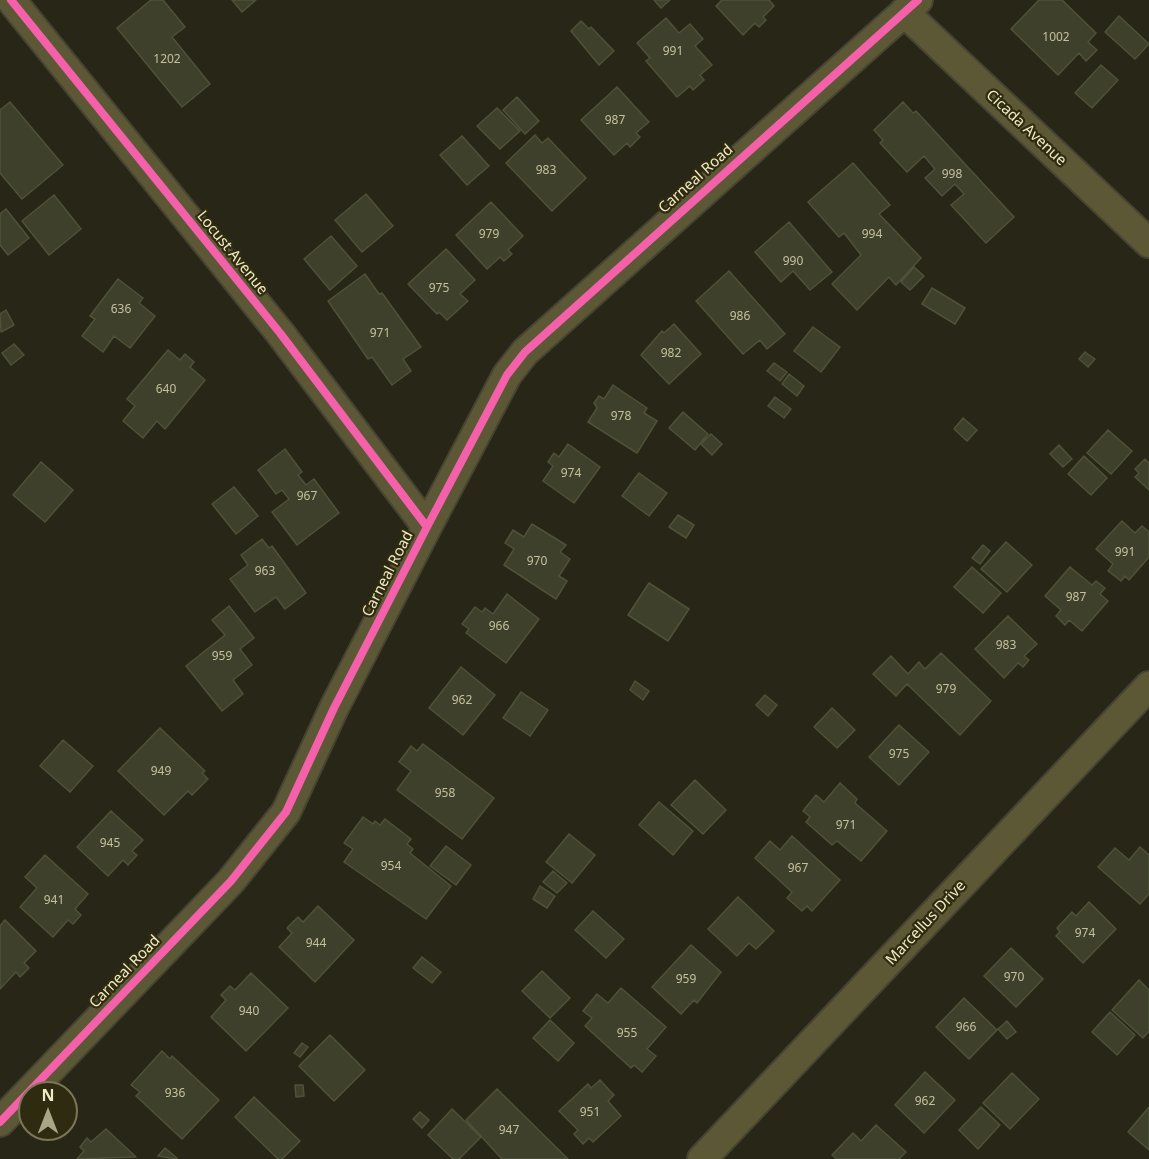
<!DOCTYPE html>
<html>
<head>
<meta charset="utf-8">
<style>
	body { margin:0 }
	#map { position:relative; width:1149px; height:1159px; overflow:hidden; background:#282617; font-family:"Noto Sans",sans-serif }
	canvas { display:block }
	.north { position:absolute; left:18px; top:1081px; width:60px; height:60px; box-sizing:border-box; background:#2f2b10; border:2px solid #7c7757; border-radius:50%; rotate:0deg; font-size:16px; font-weight:700; line-height:24px; text-align:center; color:#f0eac2 }
	.north::after { content:''; display:block; margin:auto; width:21px; height:27px; background:#aaa586; clip-path:polygon(50% 0,100% 100%,50% 72%,0 100%) }
</style>
</head>
<body>
<div id="map">
<canvas width="1149" height="1159"></canvas>
<div class="north">N</div>
</div>
<script>
const g = document.querySelector('canvas').getContext('2d');
g.lineJoin = 'round';
function paint(path, color) { g.fillStyle = color; g.fill(path, 'evenodd'); }
const toPath = rows => new Path2D(rows.map(r => 'M' + r).join(''));
function trace(path, color, width, dash) { g.strokeStyle = color; g.lineWidth = width; g.lineCap = dash ? 'butt' : 'round'; g.setLineDash(dash || []); g.stroke(path); }
function write(font, color, halo, rows, align = 'center') {
  g.font = font + ' "Noto Sans",sans-serif'; g.lineWidth = 4.5; g.setLineDash([]); g.textBaseline = 'middle'; g.strokeStyle = halo; g.fillStyle = color; for (const [text, x, y, turn = 0] of rows) {
    g.save(); g.translate(x, y); g.rotate((+turn || 0) * Math.PI / 180); g.textAlign = isNaN(turn) ? turn : align; if (halo) g.strokeText(text, 0, 0); g.fillText(text, 0, 0); g.restore();
  }
}
const building = toPath([
	[151,0,163,0,185,27,172,37,210,84,182,107,117,28,151,0],
	[232,0,256,0,242,12,232,0],
	[654,0,670,0,661,8,654,0],
	[722,0,769,0,774,6,763,17,766,20,759,27,755,23,743,35,716,6,722,0],
	[1039,0,1062,0,1096,33,1088,42,1097,50,1086,61,1079,53,1058,75,1011,29,1039,0],
	[1119,16,1149,44,1135,59,1105,32,1119,16],
	[666,18,679,33,690,24,703,39,695,46,712,65,700,75,704,80,693,90,690,86,677,97,646,61,650,58,637,43,666,18],
	[581,21,589,29,591,27,614,51,599,65,571,31,581,21],
	[1101,65,1118,80,1092,108,1075,93,1101,65],
	[617,87,649,122,636,133,640,137,630,147,627,143,614,155,581,120,617,87],
	[517,97,539,121,525,134,503,110,517,97],
	[10,102,63,165,22,199,0,173,0,110,10,102],
	[903,102,913,113,916,111,1014,217,986,243,951,205,964,194,955,184,942,196,925,178,935,169,924,156,907,172,880,143,883,140,874,130,903,102],
	[497,108,520,131,500,149,477,126,497,108],
	[535,135,542,143,548,138,586,178,552,211,506,163,535,135],
	[462,136,489,166,467,185,440,155,462,136],
	[853,163,890,205,879,214,921,258,896,285,889,277,857,310,832,284,861,255,844,233,839,237,808,202,853,163],
	[366,194,393,226,362,252,335,220,366,194],
	[54,195,81,229,49,255,22,221,54,195],
	[491,202,523,236,508,250,512,254,504,261,500,257,487,269,456,235,491,202],
	[6,209,29,238,8,255,0,245,0,214,6,209],
	[789,222,832,272,810,290,793,271,781,282,755,252,789,222],
	[331,236,357,266,330,290,304,259,331,236],
	[446,249,475,280,460,294,468,301,447,320,439,312,437,314,408,284,446,249],
	[914,267,924,276,910,290,901,282,914,267],
	[729,271,785,334,767,349,760,340,743,354,696,301,729,271],
	[365,274,379,294,382,293,421,347,403,359,411,371,392,385,372,357,368,359,328,301,365,274],
	[118,279,143,298,139,303,155,316,130,348,114,336,103,352,82,336,95,319,90,316,118,279],
	[932,288,965,308,955,324,922,304,932,288],
	[6,310,14,325,1,332,0,314,6,310],
	[674,324,701,354,669,384,641,355,662,331,664,333,674,324],
	[813,327,840,347,821,372,794,351,813,327],
	[14,344,24,355,11,365,2,353,14,344],
	[168,350,180,360,185,354,194,362,190,367,205,380,165,429,157,421,143,438,123,421,135,406,127,399,168,350],
	[1085,352,1095,359,1088,367,1079,359,1085,352],
	[774,363,787,372,780,381,767,371,774,363],
	[789,374,804,386,797,396,782,384,789,374],
	[613,385,647,408,644,413,657,421,637,453,588,422,597,408,594,403,599,396,604,399,613,385],
	[775,397,791,409,784,418,768,406,775,397],
	[683,412,708,434,695,450,669,428,683,412],
	[963,418,977,430,967,441,954,429,963,418],
	[1108,430,1132,451,1111,474,1087,453,1108,430],
	[711,434,722,444,712,455,701,444,711,434],
	[568,444,600,467,574,503,543,481,553,466,548,462,554,453,559,457,568,444],
	[1059,445,1072,459,1063,467,1050,454,1059,445],
	[285,449,302,472,298,475,306,485,314,479,339,513,297,545,272,512,289,499,282,490,276,494,258,470,285,449],
	[1084,456,1107,478,1091,495,1068,474,1084,456],
	[1145,459,1149,463,1149,490,1135,477,1139,473,1135,469,1145,459],
	[41,462,73,490,45,522,13,495,41,462],
	[639,473,667,493,649,516,622,496,639,473],
	[234,487,258,516,236,534,212,504,234,487],
	[678,515,694,525,686,538,669,527,678,515],
	[1122,521,1135,533,1142,526,1149,532,1149,557,1129,580,1125,576,1121,581,1108,571,1113,564,1096,549,1122,521],
	[532,524,566,545,560,552,570,559,559,576,567,581,556,599,504,565,514,549,505,543,513,530,524,537,532,524],
	[262,539,269,548,272,546,306,593,285,609,276,597,255,612,230,579,248,565,241,555,262,539],
	[1006,542,1032,565,1007,592,981,569,1006,542],
	[983,545,990,551,980,564,972,558,983,545],
	[972,567,1001,593,983,613,954,587,972,567],
	[1070,567,1092,585,1096,581,1105,588,1100,594,1108,601,1082,631,1069,620,1065,625,1056,616,1061,610,1045,596,1070,567],
	[649,583,689,609,668,641,628,615,649,583],
	[507,594,539,619,506,663,466,633,469,629,462,624,475,607,482,612,485,608,493,614,507,594],
	[229,606,254,638,240,649,252,665,233,680,243,694,222,711,186,666,225,635,212,620,229,606],
	[1008,616,1037,644,1024,656,1029,660,1023,667,1018,663,1004,678,975,649,1008,616],
	[941,653,991,701,960,735,907,684,896,696,873,674,891,656,908,674,919,662,925,669,941,653],
	[461,667,495,695,463,735,429,708,461,667],
	[635,681,649,691,643,700,630,690,635,681],
	[521,692,548,710,530,736,503,718,521,692],
	[765,695,777,705,768,716,756,705,765,695],
	[832,708,855,730,837,748,814,727,832,708],
	[899,725,929,752,899,785,869,757,899,725],
	[160,728,205,771,202,773,208,779,192,795,188,791,164,815,118,771,160,728],
	[63,740,93,766,70,792,40,766,63,740],
	[423,744,494,798,462,839,397,790,411,771,399,762,411,746,417,751,423,744],
	[695,780,726,810,703,834,671,805,695,780],
	[840,783,857,799,855,803,887,831,861,861,837,841,832,845,806,822,810,817,803,811,816,795,824,802,840,783],
	[659,802,693,831,673,855,639,825,659,802],
	[111,811,143,840,132,851,137,855,128,865,123,860,108,876,77,847,111,811],
	[363,817,373,824,375,821,380,825,385,819,411,839,407,844,413,849,410,853,451,886,426,919,344,862,353,849,344,843,363,817],
	[569,834,595,855,572,883,546,862,569,834],
	[792,836,840,880,812,911,807,906,802,911,787,898,792,892,755,858,770,841,780,850,792,836],
	[446,846,471,865,456,885,430,866,446,846],
	[1140,847,1149,855,1149,894,1140,904,1098,867,1115,848,1129,860,1140,847],
	[45,855,88,894,75,909,81,915,73,924,68,920,53,937,20,907,37,888,25,877,45,855],
	[553,871,567,883,557,893,543,882,553,871],
	[540,886,555,896,547,908,533,899,540,886],
	[738,897,774,931,756,949,749,943,737,956,708,929,738,897],
	[1089,902,1116,929,1083,963,1056,936,1060,932,1057,928,1072,912,1076,916,1089,902],
	[318,906,354,940,315,982,279,947,292,933,287,928,298,917,303,922,318,906],
	[593,911,624,939,606,958,575,930,593,911],
	[5,920,36,951,24,963,29,968,20,977,16,972,0,989,0,926,5,920],
	[691,945,721,972,697,1003,694,1000,681,1014,652,987,691,945],
	[1011,948,1043,979,1016,1007,984,976,1011,948],
	[422,957,441,972,432,983,413,968,422,957],
	[542,971,570,998,550,1018,522,991,542,971],
	[251,973,288,1008,246,1051,211,1017,226,1000,221,995,230,986,235,990,251,973],
	[1139,980,1149,990,1149,1031,1143,1038,1112,1010,1139,980],
	[621,988,666,1027,647,1049,656,1056,642,1072,634,1065,631,1068,585,1026,592,1018,583,1011,597,994,608,1003,621,988],
	[964,998,997,1030,969,1059,936,1027,964,998],
	[1110,1012,1135,1035,1117,1055,1092,1032,1110,1012],
	[550,1020,574,1043,558,1061,533,1038,550,1020],
	[1007,1021,1016,1032,1007,1039,998,1029,1007,1021],
	[330,1035,365,1070,334,1101,299,1066,330,1035],
	[302,1043,308,1047,300,1057,294,1053,302,1043],
	[162,1051,170,1059,172,1056,219,1100,182,1139,136,1096,140,1092,131,1085,162,1051],
	[925,1072,955,1100,924,1133,895,1105,925,1072],
	[1012,1073,1039,1099,1010,1129,983,1103,1012,1073],
	[600,1080,614,1095,608,1101,621,1116,593,1142,589,1138,583,1144,574,1134,578,1130,559,1111,588,1084,591,1088,600,1080],
	[295,1085,303,1085,304,1096,296,1097,295,1085],
	[497,1089,568,1159,502,1159,466,1120,497,1089],
	[254,1097,300,1141,282,1159,278,1159,235,1117,254,1097],
	[981,1107,1000,1125,978,1149,959,1130,981,1107],
	[1149,1107,1149,1150,1128,1132,1149,1107],
	[452,1109,481,1137,459,1159,453,1159,428,1135,452,1109],
	[420,1112,429,1120,422,1128,413,1119,420,1112],
	[876,1125,906,1152,899,1159,837,1159,832,1155,853,1133,861,1141,876,1125],
	[106,1129,136,1157,77,1159,84,1151,80,1147,87,1138,91,1142,106,1129],
	[165,1148,177,1158,176,1159,158,1156,165,1148]
]);
paint(building, '#3f402c');
trace(building, '#4f5138', 1.5);
const minor = toPath([
	[11,0,280,333,427,527],
	[904,12,1149,243],
	[0,1122,231,881,286,812,334,708,427,527,507,375,525,352,918,0],
	[702,1159,1149,686]
]);
trace(minor, '#464332', 32);
trace(minor, '#5c5836', 28);
trace(toPath([
	[11,0,280,333,427,527],
	[0,1122,231,881,286,812,334,708,427,527,507,375,525,352,918,0]
]), '#f560ab', 8);
write('12px', '#c4c09c', null, [
	["1002",1056,38],
	["991",673,52],
	["1202",167,60],
	["987",615,121],
	["983",546,171],
	["998",952,175],
	["979",489,235],
	["994",872,235],
	["990",793,262],
	["975",439,289],
	["636",121,310],
	["986",740,317],
	["971",380,334],
	["982",671,354],
	["640",166,390],
	["978",621,417],
	["974",571,474],
	["967",307,497],
	["991",1125,553],
	["970",537,562],
	["963",265,572],
	["987",1076,598],
	["966",499,627],
	["983",1006,646],
	["959",222,657],
	["979",946,690],
	["962",462,701],
	["975",899,755],
	["949",161,772],
	["958",445,794],
	["971",846,826],
	["945",110,844],
	["954",391,867],
	["967",798,869],
	["941",54,901],
	["974",1085,934],
	["944",316,944],
	["970",1014,978],
	["959",686,980],
	["940",249,1012],
	["966",966,1028],
	["955",627,1034],
	["936",175,1094],
	["962",925,1102],
	["951",590,1113],
	["947",509,1131]
]);
write('15px', '#f0eac2', '#2f2b10', [
	["Cicada Avenue",1026,128,43],
	["Carneal Road",696,179,-42],
	["Locust Avenue",232,253,51],
	["Carneal Road",388,574,-63],
	["Marcellus Drive",926,923,-47],
	["Carneal Road",125,972,-46]
]);
</script>
</body>
</html>
